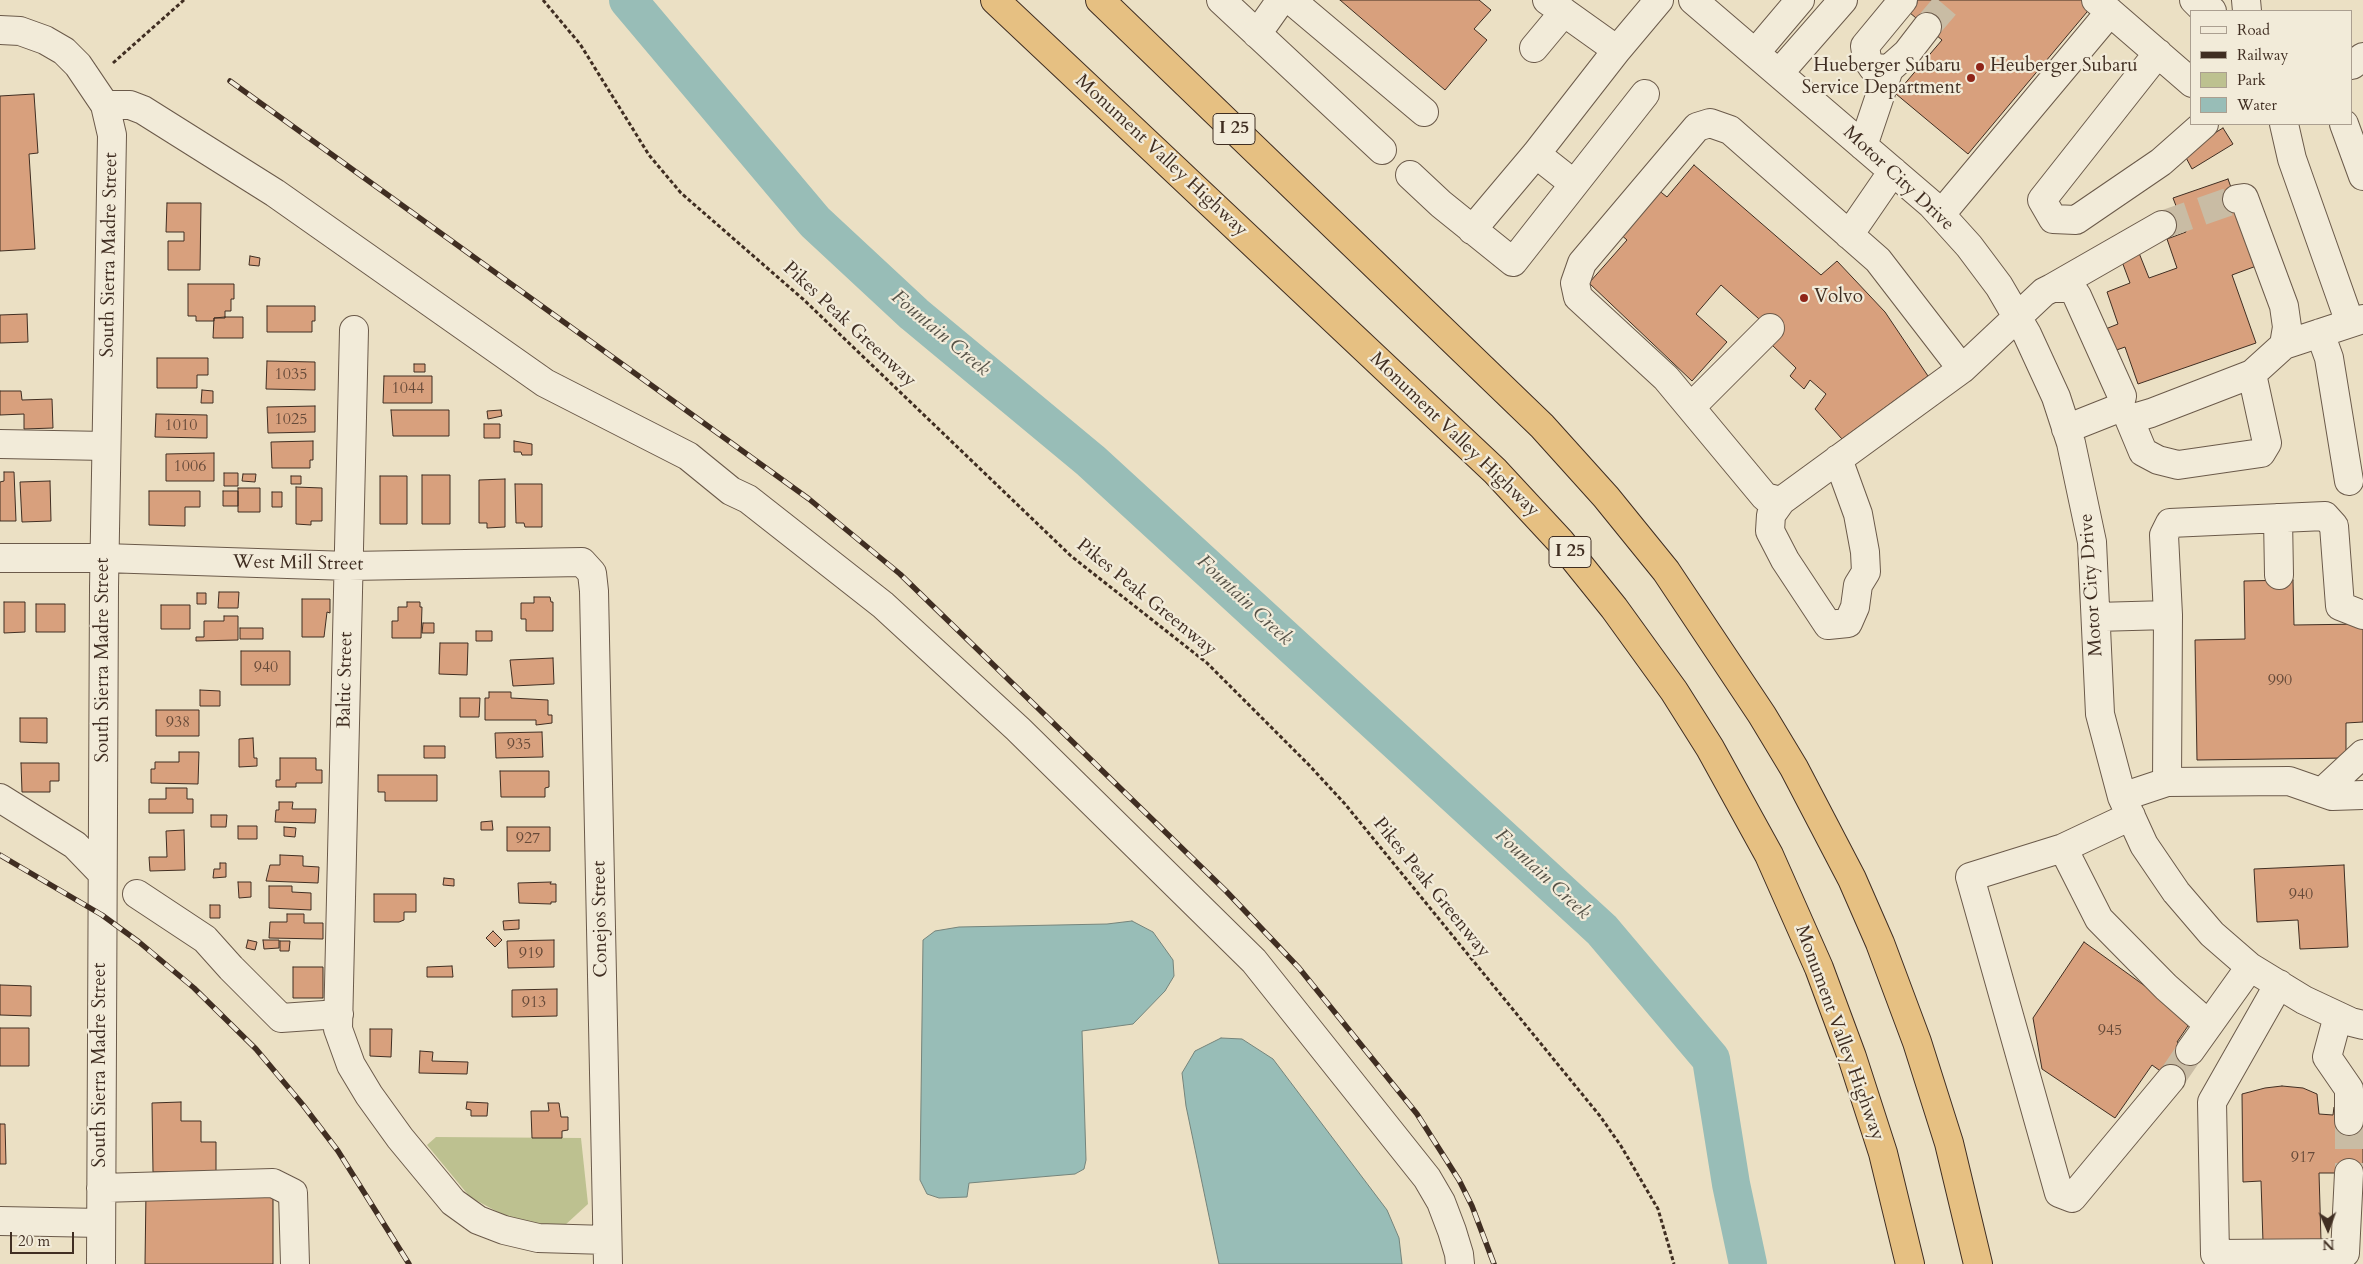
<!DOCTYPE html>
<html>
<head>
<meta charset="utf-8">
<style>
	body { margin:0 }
	#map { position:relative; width:2363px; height:1264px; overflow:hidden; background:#ebe0c4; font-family:Cardo,serif }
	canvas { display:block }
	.legend { position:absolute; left:2190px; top:10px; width:162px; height:115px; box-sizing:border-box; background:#f2ebd9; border:1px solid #ab9f90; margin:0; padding:6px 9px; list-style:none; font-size:15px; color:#402e22 }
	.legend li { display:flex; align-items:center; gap:10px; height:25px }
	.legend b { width:25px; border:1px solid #ab9f90 }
	.north { position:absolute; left:2303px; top:1204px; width:50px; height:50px; -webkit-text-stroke:4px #f2ebd9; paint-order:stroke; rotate:178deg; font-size:14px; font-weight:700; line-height:20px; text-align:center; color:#402e22 }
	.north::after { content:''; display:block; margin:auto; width:18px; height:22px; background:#402e22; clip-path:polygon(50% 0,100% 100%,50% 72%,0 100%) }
	.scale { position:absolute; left:10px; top:1232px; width:64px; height:22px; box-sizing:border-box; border:2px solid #402e22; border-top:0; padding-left:6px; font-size:15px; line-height:18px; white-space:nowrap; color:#402e22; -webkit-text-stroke:4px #f2ebd9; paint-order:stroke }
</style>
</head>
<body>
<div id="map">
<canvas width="2363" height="1264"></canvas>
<ul class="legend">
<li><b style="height:6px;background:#f2ebd9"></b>Road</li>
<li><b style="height:6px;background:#402e22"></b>Railway</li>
<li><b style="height:14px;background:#bdc190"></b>Park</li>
<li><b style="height:14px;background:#98bdb7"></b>Water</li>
</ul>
<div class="north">N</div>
<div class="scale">20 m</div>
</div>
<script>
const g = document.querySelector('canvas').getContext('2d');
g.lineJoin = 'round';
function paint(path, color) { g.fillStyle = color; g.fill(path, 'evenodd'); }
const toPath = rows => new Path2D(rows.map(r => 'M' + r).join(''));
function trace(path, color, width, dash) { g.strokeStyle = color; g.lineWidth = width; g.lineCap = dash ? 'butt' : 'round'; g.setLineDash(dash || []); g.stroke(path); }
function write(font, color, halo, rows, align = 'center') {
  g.font = font + ' Cardo,serif'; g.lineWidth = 4.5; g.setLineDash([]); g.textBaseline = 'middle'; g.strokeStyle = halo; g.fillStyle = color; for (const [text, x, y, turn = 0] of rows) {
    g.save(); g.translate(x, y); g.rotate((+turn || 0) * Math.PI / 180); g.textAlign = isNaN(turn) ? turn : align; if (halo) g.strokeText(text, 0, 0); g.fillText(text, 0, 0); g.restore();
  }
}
paint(toPath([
	[436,1137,581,1138,588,1204,564,1226,546,1228,507,1217,470,1197,427,1145]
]), '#bdc190');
const water = toPath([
	[1132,921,1153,932,1173,960,1174,976,1165,991,1133,1024,1082,1031,1086,1160,1084,1169,1075,1174,969,1183,967,1197,939,1198,927,1194,920,1180,923,940,935,931,959,927,1107,924,1132,921],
	[1221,1038,1242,1039,1273,1059,1387,1210,1399,1238,1402,1264,1219,1264,1186,1106,1182,1073,1195,1051,1221,1038]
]);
paint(water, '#98bdb7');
trace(water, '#75847b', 1);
trace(toPath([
	[628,0,815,222,914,314,1091,461,1602,930,1711,1059,1731,1184,1748,1264]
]), '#98bdb7', 38);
const building = toPath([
	[1340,0,1479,0,1491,10,1474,29,1487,40,1445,90,1340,0],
	[1908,0,2085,0,2092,6,1968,154,1896,94,1942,40,1903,7,1908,0],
	[34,94,38,153,29,154,35,249,0,251,0,96,34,94],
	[2223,128,2233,144,2192,169,2183,152,2223,128],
	[1694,165,1821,275,1837,261,1885,312,1928,376,1842,439,1815,409,1826,394,1810,380,1804,389,1790,376,1796,368,1771,344,1777,335,1721,285,1696,314,1727,342,1692,381,1589,283,1627,240,1619,233,1657,189,1667,197,1694,165],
	[2228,179,2259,265,2232,275,2256,343,2138,384,2125,347,2111,352,2103,330,2118,324,2107,292,2130,283,2121,259,2139,253,2149,278,2177,268,2167,239,2186,232,2173,198,2228,179],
	[167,203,201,203,200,270,168,270,168,241,184,241,184,232,166,232,167,203],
	[250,256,260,258,259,266,249,265,250,256],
	[188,284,234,284,234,299,231,299,231,311,225,311,225,318,214,318,214,321,196,321,196,316,188,316,188,284],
	[267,306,315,306,315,321,312,321,312,332,267,332,267,306],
	[27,314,28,342,0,343,0,315,27,314],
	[225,317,243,317,243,338,213,338,214,318,225,317],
	[157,358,208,358,208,375,197,375,197,388,157,388,157,358],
	[267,361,315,362,315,390,266,389,267,361],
	[414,364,425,364,425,372,414,372,414,364],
	[384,376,432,376,432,403,383,403,384,376],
	[202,390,213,391,213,403,201,403,202,390],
	[0,391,21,391,22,400,52,399,53,428,24,429,24,414,0,415,0,391],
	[315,406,315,432,268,433,267,407,315,406],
	[391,410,449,410,449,436,393,436,391,410],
	[501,410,502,416,488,419,487,411,501,410],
	[156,414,207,415,207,438,155,437,156,414],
	[484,424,500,424,500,438,484,438,484,424],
	[313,441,313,460,310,460,310,468,272,468,271,442,313,441],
	[514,441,532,444,532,455,522,455,521,452,514,452,514,441],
	[214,453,214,481,166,481,166,454,214,453],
	[4,472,14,472,16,521,0,521,0,482,4,481,4,472],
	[224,473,238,473,238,486,224,486,224,473],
	[243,474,256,474,255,482,242,481,243,474],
	[422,475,450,475,450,524,422,524,422,475],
	[291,476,301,476,301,484,291,484,291,476],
	[380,476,407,476,407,524,380,524,380,476],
	[505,479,505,527,487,528,487,523,479,523,479,480,505,479],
	[50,481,51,521,22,522,20,482,50,481],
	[515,484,542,484,542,527,525,527,524,523,516,523,515,484],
	[296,487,322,488,322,521,311,521,311,525,296,524,296,487],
	[238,488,260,488,260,512,238,512,238,488],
	[149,491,200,491,200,507,185,507,185,526,149,525,149,491],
	[223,491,238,491,238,506,223,506,223,491],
	[272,492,282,492,282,507,272,507,272,492],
	[2293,580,2294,625,2363,624,2363,722,2346,723,2346,758,2197,760,2195,640,2245,639,2244,581,2293,580],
	[219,592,239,592,238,608,218,608,219,592],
	[197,593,206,593,206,604,197,604,197,593],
	[534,597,550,597,551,602,553,602,553,631,526,631,526,619,521,619,521,603,534,603,534,597],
	[302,599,330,599,330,613,327,612,324,637,302,637,302,599],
	[4,602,25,602,25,632,4,633,4,602],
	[407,602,420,602,420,607,422,607,421,638,392,638,392,621,398,621,398,607,407,607,407,602],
	[36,604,65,604,65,632,36,632,36,604],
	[161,605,190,605,190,629,161,629,161,605],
	[224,616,238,616,238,640,196,641,196,637,204,637,204,621,224,621,224,616],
	[423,623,434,623,434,633,422,633,423,623],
	[240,628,263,628,263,639,240,639,240,628],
	[476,631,492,631,492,641,476,641,476,631],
	[440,643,468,643,467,675,439,674,440,643],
	[241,651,290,651,290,685,241,685,241,651],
	[553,658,554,684,513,686,510,660,553,658],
	[200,690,220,691,220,706,200,706,200,690],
	[489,692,511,692,511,698,548,700,548,715,552,715,552,723,536,725,536,720,485,720,485,698,489,698,489,692],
	[460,698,480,698,479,717,460,717,460,698],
	[156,710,199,710,199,736,156,736,156,710],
	[20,718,47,718,47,743,20,742,20,718],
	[542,732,543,757,496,758,495,733,542,732],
	[253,738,254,758,257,758,257,766,239,767,239,739,253,738],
	[424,746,445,746,445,758,424,758,424,746],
	[179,752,199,752,198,784,151,783,151,769,155,769,155,762,179,762,179,752],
	[280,758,316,758,316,770,322,770,322,783,296,783,296,787,276,787,276,780,280,780,280,758],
	[21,763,59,763,59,781,50,781,50,792,22,792,21,763],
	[500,771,549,771,549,787,545,788,545,797,501,797,500,771],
	[378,775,437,775,437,801,385,801,385,792,378,792,378,775],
	[166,788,187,788,187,799,193,799,193,813,149,813,149,799,166,799,166,788],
	[279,802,293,802,292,809,316,809,315,823,275,822,276,810,279,810,279,802],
	[211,815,227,815,226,827,211,827,211,815],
	[492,821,493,830,481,830,481,822,492,821],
	[238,826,257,826,257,839,238,839,238,826],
	[284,827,296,828,295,837,284,836,284,827],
	[507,827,550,827,550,851,507,851,507,827],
	[184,830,185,870,150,871,149,857,167,857,166,831,184,830],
	[280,855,303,856,303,866,319,867,318,883,266,881,270,865,280,865,280,855],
	[220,863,226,863,226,877,213,878,214,869,220,869,220,863],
	[2344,865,2348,947,2300,949,2298,920,2257,922,2254,869,2344,865],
	[444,878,454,879,454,886,443,885,444,878],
	[238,882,251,882,251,897,239,898,238,882],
	[551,882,550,884,556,884,556,902,551,902,551,904,519,903,518,883,551,882],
	[269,886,292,886,292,892,311,893,311,910,269,908,269,886],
	[374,894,416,894,416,912,404,912,404,920,399,922,374,922,374,894],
	[210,905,220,905,220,918,210,918,210,905],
	[287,914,304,914,304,923,323,923,323,939,269,938,270,922,287,922,287,914],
	[519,920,519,929,504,930,503,921,519,920],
	[493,931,502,940,495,947,486,938,493,931],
	[248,940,257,942,255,950,246,948,248,940],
	[263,940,279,940,279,948,264,949,263,940],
	[554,940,554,967,508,968,507,941,554,940],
	[280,941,290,941,289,951,280,951,280,941],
	[2084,942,2192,1020,2177,1042,2197,1056,2177,1083,2152,1065,2115,1118,2042,1069,2033,1018,2084,942],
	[452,966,453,977,427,977,427,967,452,966],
	[293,967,323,967,323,998,293,998,293,967],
	[0,985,31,986,31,1016,0,1015,0,985],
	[557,989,557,1016,512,1017,512,990,557,989],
	[0,1028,29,1028,29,1066,0,1066,0,1028],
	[370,1029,392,1029,391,1057,370,1056,370,1029],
	[420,1051,433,1052,432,1061,468,1062,467,1074,419,1073,420,1051],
	[2282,1086,2303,1088,2317,1094,2319,1114,2333,1115,2334,1107,2346,1117,2363,1143,2363,1173,2319,1173,2321,1240,2263,1242,2261,1181,2243,1182,2242,1094,2265,1088,2282,1086],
	[181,1102,181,1121,201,1121,201,1142,216,1142,216,1171,153,1172,152,1103,181,1102],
	[467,1102,488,1103,487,1116,471,1116,471,1110,466,1109,467,1102],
	[548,1103,559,1103,561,1117,568,1117,568,1130,562,1131,562,1138,532,1138,531,1111,549,1111,548,1103],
	[0,1124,5,1124,6,1164,0,1164,0,1124],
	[146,1192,273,1193,273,1264,145,1264,146,1192]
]);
paint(building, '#d8a07d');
trace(building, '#402e22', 1);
trace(toPath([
	[1927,27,1950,0],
	[2162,225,2237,199],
	[2171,1079,2190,1051],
	[2349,1121,2349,1173]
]), '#c9bca4', 28, [28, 14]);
const minor = toPath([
	[1221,0,1382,150],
	[1291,0,1424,112],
	[1547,0,1617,50,1659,0],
	[1693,0,1931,204,1969,246,1999,286,2027,334,2056,397,2071,443,2092,542,2100,714,2122,797,2144,845,2176,892,2212,934,2250,967,2304,1000,2351,1022,2363,1025],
	[1903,0,1865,46,1867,59,1873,68,1889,69,1907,53,1927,27],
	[2096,0,2192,83],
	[2194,0,2203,9,2212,11],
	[2246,0,2247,11],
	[0,30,20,31,45,40,64,51,78,65,105,105,112,135,104,587,101,1264],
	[1257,34,1281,0],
	[1534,48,1564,12],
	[1756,52,1800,0],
	[2158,53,2042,200,2053,219,2076,220,2161,162,2204,124],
	[2352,65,2363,57],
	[1780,72,1843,0],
	[105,105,130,105,143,110,275,193,545,383,688,456,731,491,748,499,883,605,1018,729,1254,961,1427,1178,1441,1202,1452,1231,1459,1254,1460,1264],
	[2284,124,2292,159,2350,323],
	[2344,124,2363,176],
	[1863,146,1889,69],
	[1536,154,1574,184],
	[1410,175,1441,204,1513,262,1645,94],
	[2237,199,2244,198,2284,306,2287,327,2284,345],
	[1941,214,2110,12],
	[1472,230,1536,154,1617,50],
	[1849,235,1893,171],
	[2052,288,2162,225],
	[354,330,338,1029,351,1065,369,1095,400,1138,453,1202,478,1220,504,1230,538,1238,607,1240],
	[2320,333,2329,358,2349,481],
	[1962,369,1878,260,1730,130,1710,123,1697,127,1582,263,1575,283,1578,297,1666,378,1765,497,1781,501,1962,369,2044,292,2052,288,2066,288,2073,290,2077,296,2122,396,2119,408,2066,429],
	[1691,407,1770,328],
	[2119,408,2128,416,2134,418,2151,413,2252,374,2284,345,2363,319],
	[2128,416,2143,452,2158,460,2178,465,2261,453,2267,443,2252,374],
	[0,444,106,446],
	[1781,501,1771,515,1770,531,1785,560,1828,625,1848,623,1855,607,1858,585,1866,572,1865,552,1858,514,1838,459],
	[2278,518,2279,575],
	[0,558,104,558,349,566,582,562,592,573,594,591,608,1264],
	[2168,615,2164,535,2170,523,2325,516,2334,526,2340,606,2363,615],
	[2096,617,2168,615,2167,782],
	[2322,792,2363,754],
	[2122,797,2167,782,2289,781,2332,796,2363,795],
	[0,798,75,845,102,873],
	[2131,816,2063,848,1970,877,2059,1193,2072,1198,2171,1079],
	[2063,848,2099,919,2166,987,2208,1024],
	[137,894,205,939,231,968,281,1018,339,1014],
	[2279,984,2212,1102,2215,1254,2345,1253,2349,1173],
	[2338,1016,2327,1057,2349,1089,2349,1121],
	[2190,1051,2250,967],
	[101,1188,273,1183,293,1193,295,1264],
	[0,1221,101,1223]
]);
const highway = toPath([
	[995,0,1495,471,1560,541,1614,608,1674,691,1710,748,1769,855,1819,968,1852,1057,1883,1153,1910,1264],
	[1100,0,1542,426,1606,497,1666,571,1762,715,1794,768,1852,879,1880,943,1917,1042,1949,1143,1978,1264]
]);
trace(minor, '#6b5a4a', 30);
trace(highway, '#402e22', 30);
trace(toPath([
	[543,0,580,44,649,155,681,193,804,300,1071,556,1207,663,1309,765,1345,804,1600,1116,1621,1146,1658,1209,1674,1264],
	[113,63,184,0]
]), '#402e22', 3, [4, 2.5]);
trace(minor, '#f2ebd9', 28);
trace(highway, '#e6c082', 28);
const rail = toPath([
	[230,81,809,499,900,574,1226,891,1299,968,1417,1114,1459,1180,1472,1206,1494,1264],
	[0,855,102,915,139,942,194,988,256,1049,303,1105,338,1151,409,1264]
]);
trace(rail, '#402e22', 5.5);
trace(rail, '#f2ebd9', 4, [11]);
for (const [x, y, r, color] of [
	[1980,67,5,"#8f2418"],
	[1971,78,5,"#8f2418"],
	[1804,298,5,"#8f2418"]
]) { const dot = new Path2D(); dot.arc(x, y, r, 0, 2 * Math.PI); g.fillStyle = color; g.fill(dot); trace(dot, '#f2ebd9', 2); }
write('16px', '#664a39', null, [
	["1035",291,375],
	["1044",408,389],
	["1025",291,420],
	["1010",181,426],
	["1006",190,467],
	["940",266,668],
	["990",2280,681],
	["938",178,723],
	["935",519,745],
	["927",528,839],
	["940",2301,895],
	["919",531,954],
	["913",534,1003],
	["945",2110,1031],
	["917",2303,1158]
]);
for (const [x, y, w] of [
	[1234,129,42],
	[1570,552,42]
]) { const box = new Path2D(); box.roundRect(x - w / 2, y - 15.5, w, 31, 4); g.fillStyle = '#f2ebd9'; g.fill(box); trace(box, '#402e22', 1); }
write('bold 18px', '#402e22', null, [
	["I 25",1234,129],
	["I 25",1570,552]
]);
write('19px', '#402e22', '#f2ebd9', [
	["Hueberger Subaru",1961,67,"right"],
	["Service Department",1961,89,"right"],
	["Heuberger Subaru",1990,67],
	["Volvo",1814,298]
], 'left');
write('19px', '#402e22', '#f2ebd9', [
	["Monument Valley Highway",1161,156,43],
	["Motor City Drive",1898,179,43],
	["South Sierra Madre Street",110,255,-89],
	["Pikes Peak Greenway",849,325,43],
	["Monument Valley Highway",1454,435,44],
	["West Mill Street",298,564,1],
	["Motor City Drive",2092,585,-94],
	["Pikes Peak Greenway",1146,598,39],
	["South Sierra Madre Street",104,660,-90],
	["Baltic Street",346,680,-89],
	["Pikes Peak Greenway",1431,888,51],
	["Conejos Street",601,919,-91],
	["Monument Valley Highway",1839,1033,70],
	["South Sierra Madre Street",101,1065,-90]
]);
write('italic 20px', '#565247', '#f2ebd9', [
	["Fountain Creek",940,334,40],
	["Fountain Creek",1244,601,43],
	["Fountain Creek",1542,875,43]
]);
</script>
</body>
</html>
